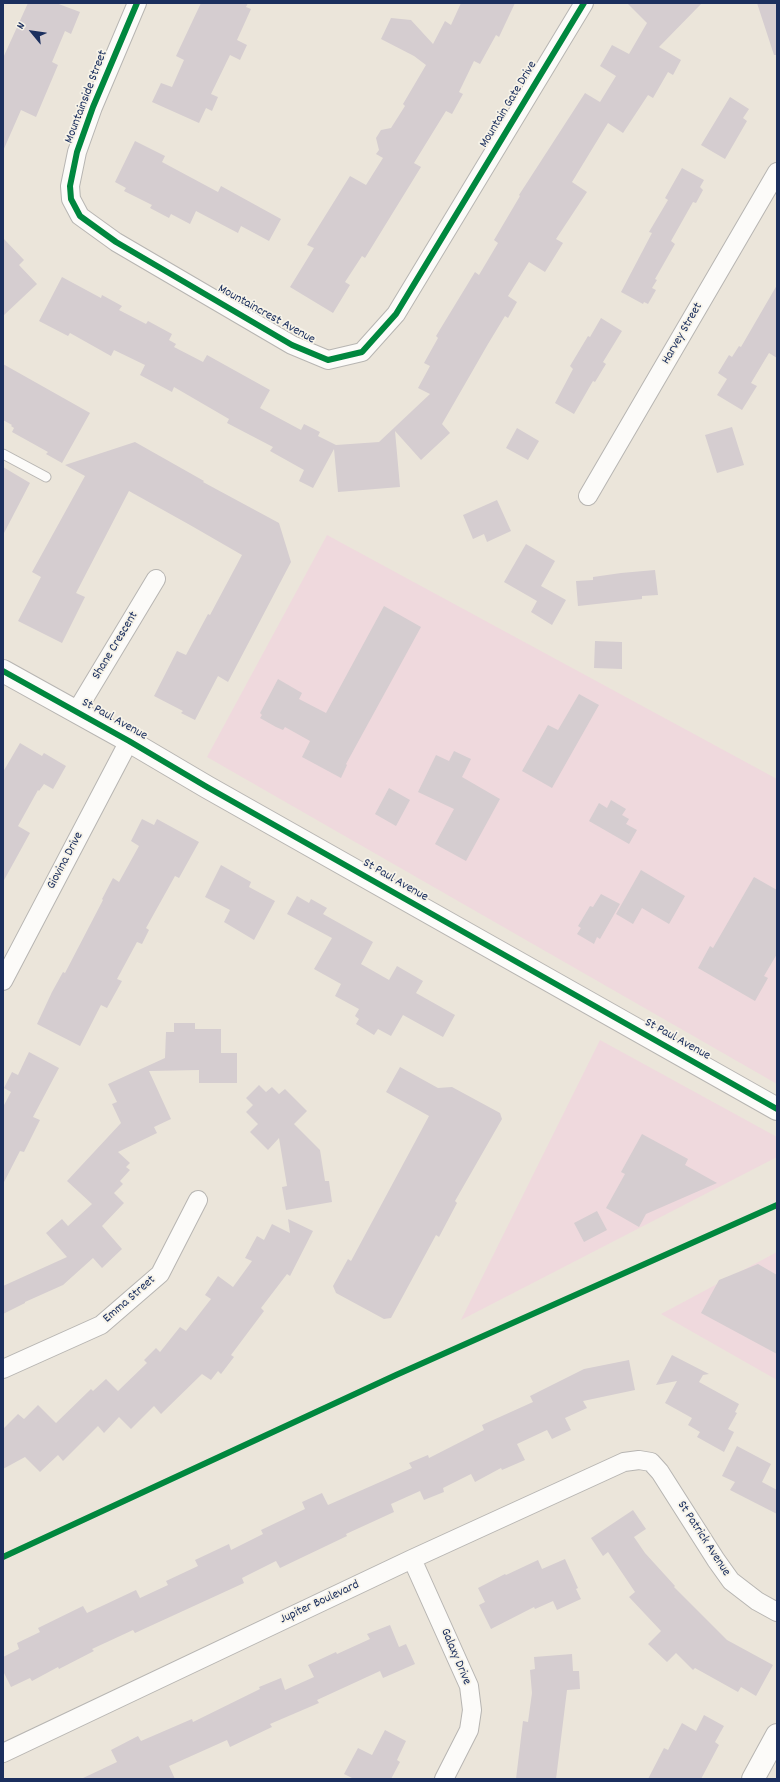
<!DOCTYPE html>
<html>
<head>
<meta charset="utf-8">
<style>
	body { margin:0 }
	#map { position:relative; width:780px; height:1782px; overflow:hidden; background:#ebe5da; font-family:Dekko,sans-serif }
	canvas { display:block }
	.frame { position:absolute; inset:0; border:4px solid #1b2f5e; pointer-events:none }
	.north { position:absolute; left:12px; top:12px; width:40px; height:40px; -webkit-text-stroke:3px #f7f3e8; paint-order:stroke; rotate:299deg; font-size:11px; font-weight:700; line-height:16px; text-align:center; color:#1b2f5e }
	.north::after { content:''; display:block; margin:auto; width:14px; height:18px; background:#1b2f5e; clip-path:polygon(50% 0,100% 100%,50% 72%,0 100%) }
</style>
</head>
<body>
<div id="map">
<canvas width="780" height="1782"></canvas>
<div class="frame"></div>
<div class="north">N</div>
</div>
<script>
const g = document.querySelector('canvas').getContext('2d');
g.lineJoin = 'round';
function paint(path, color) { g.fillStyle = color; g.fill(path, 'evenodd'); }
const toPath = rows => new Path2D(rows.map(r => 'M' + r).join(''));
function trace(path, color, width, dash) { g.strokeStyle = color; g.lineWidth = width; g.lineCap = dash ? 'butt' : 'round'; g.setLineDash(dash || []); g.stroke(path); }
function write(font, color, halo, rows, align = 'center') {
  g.font = font + ' Dekko,sans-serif'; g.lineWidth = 3.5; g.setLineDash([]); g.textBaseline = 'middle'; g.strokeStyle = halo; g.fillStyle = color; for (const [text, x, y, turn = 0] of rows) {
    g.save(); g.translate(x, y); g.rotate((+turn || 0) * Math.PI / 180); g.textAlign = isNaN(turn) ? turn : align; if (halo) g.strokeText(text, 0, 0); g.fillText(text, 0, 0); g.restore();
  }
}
paint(toPath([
	[327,535,777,779,777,1084,207,757],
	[600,1040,777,1137,777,1157,461,1320],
	[777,1252,777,1380,661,1314]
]), '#efd9dd');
paint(toPath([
	[28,3,56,3,80,12,71,34,65,31,52,62,58,65,36,117,21,110,3,151,3,58],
	[201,3,248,3,246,7,251,9,237,40,247,45,240,60,230,55,211,94,218,97,212,111,206,108,199,123,152,102,161,83,172,87,184,60,176,56],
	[461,3,515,3,499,37,496,35,480,64,474,61,459,92,463,94,452,114,446,111,414,163,421,167,365,258,362,256,345,282,350,285,333,313,290,287,314,248,307,245,350,176,366,185,383,158,376,154,379,150,376,138,381,130,391,128,405,106,403,104,426,65,414,56,381,39,391,18,411,20,433,44,445,21,451,25],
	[627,3,702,3,659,47,681,60,673,75,668,72,653,98,648,95,623,133,608,123,572,182,587,192,556,239,563,243,545,272,529,262,508,296,517,302,508,318,505,316,488,344,442,424,450,433,421,460,395,431,400,487,338,492,334,449,313,488,299,481,304,470,270,451,273,447,227,423,229,419,174,387,172,392,140,375,145,365,114,350,111,356,70,333,68,336,39,321,62,277,101,298,102,295,122,306,119,310,146,324,148,321,172,334,169,340,176,344,174,347,203,362,207,355,270,390,260,408,301,430,304,424,320,432,318,436,336,445,379,442,430,394,418,388,430,366,424,363,438,338,436,336,475,272,479,275,498,243,494,240,520,196,519,195,585,93,600,102,616,76,600,66,612,45,629,54,647,23],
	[757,3,777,3,777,55,774,55],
	[730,97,749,109,743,118,747,121,725,159,701,145],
	[135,141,165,156,162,162,218,192,221,186,281,219,269,241,241,226,238,233,196,211,190,224,171,214,169,218,150,208,152,205,124,191,126,188,115,182],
	[682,168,704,180,700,187,703,190,696,203,693,202,671,241,675,244,655,279,657,280,652,288,656,290,648,304,644,302,643,304,621,292,652,233,649,232,668,200,665,198],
	[3,238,24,260,19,265,37,284,3,316],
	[777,285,777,358,769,353,751,383,757,386,742,410,717,395,727,379,718,373,729,355,732,357,739,346,741,347],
	[601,318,622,331,603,362,606,364,595,382,593,381,574,414,555,403,573,369,570,366,588,336,590,337],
	[3,364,90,413,62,463,46,454,48,452,12,432,14,428,11,426,12,425,3,420],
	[732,427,744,465,717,473,705,435],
	[517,428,539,441,528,460,506,448],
	[135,442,204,481,203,482,279,523,291,562,228,682,218,676,195,720,181,713,183,711,154,696,177,651,186,655,208,614,210,615,242,555,190,525,129,491,76,593,85,597,62,643,18,621,41,577,32,572,85,476,65,465],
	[3,467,30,483,3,535],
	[497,500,511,531,487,542,484,534,473,539,463,515],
	[526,544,555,561,541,586,566,600,552,625,531,612,537,601,504,582],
	[655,570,658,595,642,596,642,599,578,606,576,581,593,580,593,577,621,573],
	[384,606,421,627,346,764,347,765,341,778,302,757,310,741,285,727,283,730,276,727,260,718,262,715,260,713,278,679,302,693,299,699,326,713],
	[595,641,622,642,622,669,594,668],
	[579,694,599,705,552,788,522,771,548,725,558,730],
	[20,743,42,756,44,753,66,766,53,789,44,784,39,791,38,790,18,826,30,833,3,882,3,772],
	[454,751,471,759,462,777,500,799,466,861,435,844,454,809,418,792,436,755,449,761],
	[389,788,410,800,396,826,375,814],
	[611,800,626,809,622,815,629,819,626,824,637,830,629,844,589,821,599,803,607,808],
	[142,819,154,825,157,819,199,842,179,878,175,876,146,928,149,930,142,944,137,942,117,979,122,981,107,1008,101,1005,80,1046,37,1024,52,992,63,972,65,973,103,900,102,899,113,878,119,882,139,846,131,841],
	[221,865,251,882,249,887,275,901,254,940,224,922,230,910,205,897],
	[641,870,685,896,669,924,642,908,633,924,616,914],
	[754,877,777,890,777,954,764,976,768,978,755,1001,698,968,710,946,713,948],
	[601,894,620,904,600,939,597,937,594,944,577,934,581,928,578,926,590,906,593,907],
	[297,896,309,903,311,899,327,908,323,914,373,942,361,964,389,980,397,966,423,981,416,993,455,1015,443,1037,403,1015,391,1036,378,1029,374,1035,356,1024,359,1019,355,1016,359,1009,335,996,341,984,314,969,332,938,287,914],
	[174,1023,195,1023,195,1029,221,1029,221,1053,237,1053,237,1083,199,1083,199,1070,149,1071,171,1119,154,1127,157,1133,118,1152,130,1163,126,1167,130,1170,120,1181,123,1184,114,1193,124,1203,102,1226,122,1249,102,1268,93,1258,63,1285,25,1302,25,1303,3,1314,3,1286,67,1257,46,1233,62,1219,68,1226,92,1204,67,1181,121,1123,112,1104,117,1102,108,1084,165,1058,166,1032,174,1032],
	[29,1052,59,1068,33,1117,40,1120,24,1152,20,1151,3,1184,3,1107,11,1092,4,1088,12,1072,18,1075],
	[400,1067,438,1088,452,1087,500,1113,502,1119,455,1201,457,1203,439,1237,436,1235,391,1318,384,1319,336,1293,333,1286,348,1259,351,1261,429,1116,386,1092],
	[259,1085,266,1092,272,1087,279,1094,285,1089,307,1111,294,1124,320,1150,325,1181,329,1181,332,1202,286,1210,282,1187,287,1186,279,1138,268,1150,250,1132,258,1124,246,1112,253,1105,246,1098],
	[642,1134,688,1159,685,1165,717,1183,646,1214,639,1227,606,1208,625,1174,621,1172],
	[597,1211,607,1230,584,1242,574,1223],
	[288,1219,313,1231,290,1276,287,1274,261,1308,264,1311,231,1355,234,1357,221,1374,218,1371,211,1380,202,1374,161,1414,154,1406,131,1429,119,1417,104,1433,98,1426,63,1461,58,1455,40,1472,25,1457,3,1469,3,1429,18,1414,24,1419,38,1405,56,1423,91,1389,93,1391,106,1379,118,1391,147,1363,144,1360,156,1348,160,1352,180,1327,186,1331,211,1299,205,1295,218,1276,233,1287,252,1261,245,1258,257,1236,264,1240,272,1224,290,1233],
	[758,1264,777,1275,777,1354,701,1313,719,1280],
	[672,1355,709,1374,703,1375,699,1382,739,1404,735,1412,737,1413,728,1429,734,1432,724,1452,697,1437,700,1432,688,1425,692,1418,665,1403,677,1381,656,1385],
	[629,1360,635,1390,583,1401,587,1408,565,1418,571,1430,552,1439,547,1430,517,1444,525,1460,502,1470,501,1468,475,1482,471,1474,443,1488,444,1492,424,1500,420,1491,391,1504,394,1512,346,1534,347,1536,280,1568,276,1561,242,1578,244,1583,135,1633,133,1630,92,1649,94,1651,59,1669,58,1667,32,1681,30,1678,11,1687,3,1671,3,1657,19,1649,17,1643,40,1632,38,1628,83,1606,87,1613,136,1590,140,1598,168,1585,166,1581,198,1566,195,1560,229,1544,231,1550,263,1534,261,1530,305,1509,302,1502,322,1493,328,1505,412,1468,409,1463,428,1455,429,1458,484,1430,482,1425,533,1402,530,1396,584,1369],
	[737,1446,771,1464,762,1482,777,1490,777,1514,730,1490,735,1482,722,1476],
	[633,1510,646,1529,634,1537,645,1553,675,1586,674,1587,727,1640,773,1665,756,1696,741,1687,738,1692,695,1668,693,1670,676,1653,667,1662,648,1644,661,1631,629,1597,635,1592,608,1552,603,1556,591,1538],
	[565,1559,578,1588,576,1589,581,1599,557,1610,553,1601,535,1609,534,1607,491,1629,479,1605,485,1602,478,1588,505,1574,506,1575,538,1560,542,1569],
	[390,1625,399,1647,406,1644,415,1664,383,1678,380,1671,317,1700,319,1703,270,1724,272,1727,230,1747,227,1740,169,1766,175,1779,81,1779,117,1762,111,1750,138,1736,141,1741,192,1719,193,1722,260,1689,259,1687,281,1678,285,1690,314,1677,308,1665,336,1652,337,1654,370,1639,367,1634],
	[572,1654,573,1671,579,1671,580,1689,567,1690,556,1779,516,1779,523,1721,528,1722,532,1693,530,1670,535,1669,534,1657],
	[704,1715,724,1726,715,1742,719,1745,701,1779,648,1779,664,1748,668,1750,682,1723,696,1731],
	[385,1730,406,1741,397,1760,400,1762,391,1779,354,1779,344,1774,358,1748,372,1755]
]), '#d5cdd0');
const lane = toPath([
	[3,454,46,477]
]);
const street = toPath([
	[137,3,93,107,77,152,70,186,71,199,80,216,116,242,292,345,328,360,362,352,396,314,584,3],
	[588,496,777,172],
	[76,712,156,579],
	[3,981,129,741],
	[3,1369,101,1325,160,1274,198,1200],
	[412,1559,469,1686,472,1710,469,1730,444,1779],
	[3,1753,412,1559,624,1462,639,1460,651,1462,660,1472,716,1560,731,1581,757,1601,777,1612]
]);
const secondary = toPath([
	[3,671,129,741,207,787,777,1109],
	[753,1779,777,1735]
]);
trace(lane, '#b7b5b2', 11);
trace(street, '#b7b5b2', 20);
trace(secondary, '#b7b5b2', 24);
trace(lane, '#fcfbf9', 9);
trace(street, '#fcfbf9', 18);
trace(secondary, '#fcfbf9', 22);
trace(toPath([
	[137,3,93,107,77,152,70,186,71,199,80,216,116,242,292,345,328,360,362,352,396,314,584,3],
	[3,671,129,741,207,787,777,1109],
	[3,1557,396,1375,777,1205]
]), '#00873e', 6);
write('13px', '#1b2f5e', '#f7f3e8', [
	["Mountainside Street",87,97,-69],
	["Mountain Gate Drive",509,105,-59],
	["Mountaincrest Avenue",266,315,29],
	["Harvey Street",683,334,-60],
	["Shane Crescent",116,646,-59],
	["St Paul Avenue",114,720,29],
	["Giovina Drive",66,861,-62],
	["St Paul Avenue",395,881,30],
	["St Paul Avenue",677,1040,29],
	["Emma Street",130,1300,-41],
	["St Patrick Avenue",703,1539,57],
	["Jupiter Boulevard",320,1603,-25],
	["Galaxy Drive",455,1657,67]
]);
</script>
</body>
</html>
